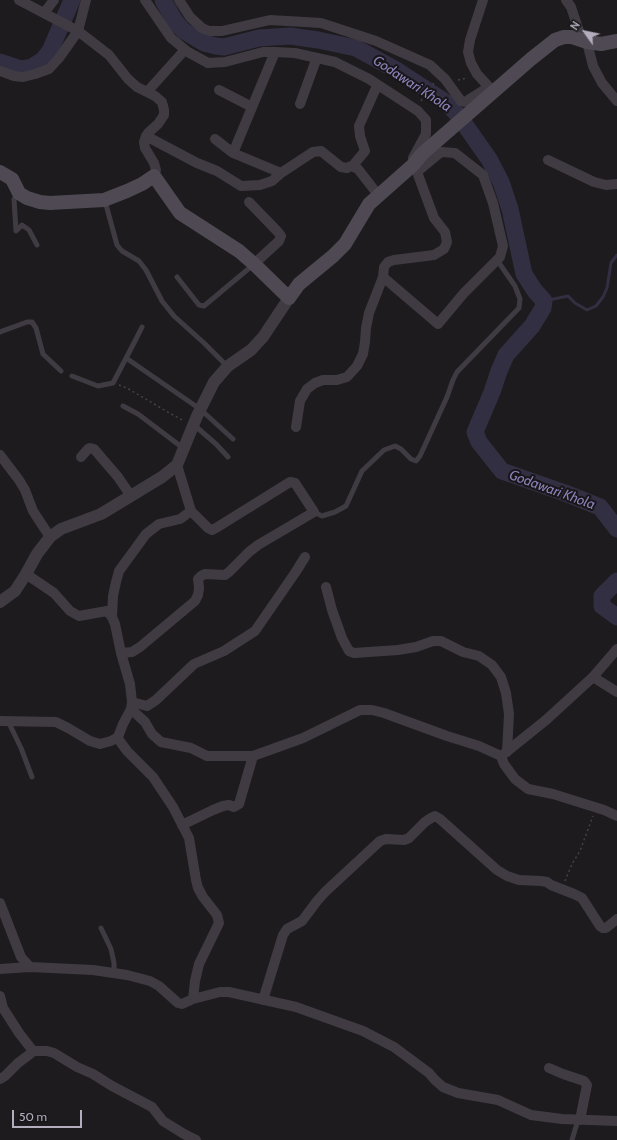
<!DOCTYPE html>
<html>
<head>
<meta charset="utf-8">
<style>
	body { margin:0 }
	#map { position:relative; width:617px; height:1140px; overflow:hidden; background:#1d1b1d; font-family:Cabin,sans-serif }
	canvas { display:block }
	.north { position:absolute; left:565px; top:12px; width:40px; height:40px; -webkit-text-stroke:3px #181618; paint-order:stroke; rotate:303deg; font-size:11px; font-weight:700; line-height:16px; text-align:center; color:#b4adbd }
	.north::after { content:''; display:block; margin:auto; width:14px; height:18px; background:#b4adbd; clip-path:polygon(50% 0,100% 100%,50% 72%,0 100%) }
	.scale { position:absolute; left:12px; top:1110px; width:70px; height:18px; box-sizing:border-box; border:2px solid #b4adbd; border-top:0; padding-left:5px; font-size:12px; line-height:14px; white-space:nowrap; color:#b4adbd; -webkit-text-stroke:3px #181618; paint-order:stroke }
</style>
</head>
<body>
<div id="map">
<canvas width="617" height="1140"></canvas>
<div class="north">N</div>
<div class="scale">50 m</div>
</div>
<script>
const g = document.querySelector('canvas').getContext('2d');
g.lineJoin = 'round';
const toPath = rows => new Path2D(rows.map(r => 'M' + r).join(''));
function trace(path, color, width, dash) { g.strokeStyle = color; g.lineWidth = width; g.lineCap = dash ? 'butt' : 'round'; g.setLineDash(dash || []); g.stroke(path); }
function write(font, color, halo, rows, align = 'center') {
  g.font = font + ' Cabin,sans-serif'; g.lineWidth = 4; g.setLineDash([]); g.textBaseline = 'middle'; g.strokeStyle = halo; g.fillStyle = color; for (const [text, x, y, turn = 0] of rows) {
    g.save(); g.translate(x, y); g.rotate((+turn || 0) * Math.PI / 180); g.textAlign = isNaN(turn) ? turn : align; if (halo) g.strokeText(text, 0, 0); g.fillText(text, 0, 0); g.restore();
  }
}
trace(toPath([
	[544,301,568,296,575,303,587,310,596,306,603,297,607,288,611,263,617,255]
]), '#332f43', 3);
trace(toPath([
	[163,0,173,18,178,25,184,31,204,43,216,46,224,47,259,38,290,36,318,40,356,48,398,71,447,103,458,115,489,159,501,182,510,209,524,274,535,291,544,301,543,308,532,326,506,355,499,371,492,392,475,432,479,442,502,471,565,493,600,507,617,529],
	[0,62,21,69,32,67,43,60,50,51,72,0],
	[617,581,602,596,602,606,617,617]
]), '#332f43', 17);
trace(toPath([
	[458,80,468,78],
	[421,101,434,83],
	[119,385,127,388,166,411,184,421],
	[565,881,572,864,580,851,593,816]
]), '#45414a', 1.5, [2, 3]);
trace(toPath([
	[18,194,14,199,16,231,22,225,29,230,37,245],
	[105,201,117,245,122,251,139,261,146,270,162,301,174,316,204,343,227,366],
	[177,277,199,305,204,306,253,265],
	[0,332,27,322,32,322,36,328,43,354,61,371],
	[126,358,200,409,233,439],
	[72,376,98,386,113,383,135,341,142,327],
	[123,406,138,414,183,448],
	[194,425,216,444,228,457],
	[314,512,322,516,335,512,346,506,362,471,384,450,395,446,401,449,411,459,416,461,420,456,447,397,453,380,457,372,519,308,520,299,515,286,497,260],
	[8,721,21,748,32,777],
	[101,928,111,949,114,963,114,973],
	[572,1140,578,1120]
]), '#403b43', 5);
trace(toPath([
	[19,0,78,31,109,55,128,79,137,87,155,96,162,102,164,110,164,115,158,124,148,133,146,136,144,142,145,148,154,163,156,170,154,176],
	[145,0,171,38,188,52,208,63,225,62,263,52,275,52,295,53,335,62,369,79,418,111,426,120,426,134,413,158,413,165,417,172,434,218,445,232,447,242,444,249,434,255,394,260,388,262,384,267,383,277,369,313,366,328,365,342,363,354,357,366,347,377,337,380,323,380,315,383,307,389,300,401,296,427],
	[179,0,190,17,202,28,209,31,222,31,270,20,321,23,376,41,430,65,445,79,461,101,465,102,489,87],
	[483,0,470,40,468,52,471,63,477,74,489,87,492,94],
	[566,0,571,7,582,40],
	[44,13,54,0],
	[587,42,593,66,602,83,617,101],
	[0,71,14,76,23,77,35,74,49,69,59,58,78,31,86,0],
	[219,90,252,107],
	[147,92,182,53],
	[300,104,316,60],
	[146,136,197,163,217,171,241,186,260,185,272,181,281,173,313,152,321,151,341,167,347,168,351,166,358,169,379,196],
	[215,139,233,153,281,173],
	[233,153,275,52],
	[548,160,594,182,606,185,617,184],
	[355,163,365,151,360,136,359,126,376,88],
	[249,202,278,232,281,236,279,241,254,264],
	[383,277,438,324,464,293,500,257,503,246,493,203,483,175,455,153,441,152,417,172],
	[0,455,19,480,25,490,33,511,50,537],
	[81,457,88,449,90,448,94,449,118,477,131,496],
	[326,587,332,610,342,638,349,651,354,653,398,650,416,647,433,641,441,641,463,652,479,656,492,665,501,677,506,693,509,714,507,752],
	[112,617,113,596,116,582,119,571,146,534,159,524,180,519,191,511,177,465],
	[121,653,132,652,140,647,195,601,198,595,199,588,198,579,201,576,205,574,225,575,229,572,249,552,258,545,314,512,295,483,290,482,216,528,212,530,208,528,191,511],
	[593,677,617,692],
	[132,702,147,706,156,700,194,664,224,651,255,631,295,573,305,557],
	[131,709,145,722,152,734,161,742,191,748,207,756,253,756,303,738,360,710,372,710,384,713,447,736,479,746,501,756,504,764,515,779,528,789,553,794,604,810,617,816],
	[0,721,56,722,68,728,90,741,100,744,111,741,118,737,123,724,131,709,132,702,130,684,121,653,115,624,112,617,107,611,79,616,70,611,54,593,26,574],
	[118,737,119,740,127,751,153,777,173,807,189,838,196,880,198,888,203,897,217,915,219,923,199,964,195,981,193,999],
	[505,753,546,720,593,677,617,649],
	[182,825,213,810,223,806,229,805,234,807,239,804,253,756],
	[0,903,21,957,30,967],
	[0,969,30,967,93,970,127,975,150,981,159,986,178,1003,182,1004,193,999,220,992,229,992,296,1007,363,1031,394,1047,429,1073,435,1080,443,1087,458,1093,498,1100,531,1115,562,1119,617,1121],
	[0,996,3,1008,19,1033,33,1051],
	[263,1000,283,935,287,929,302,921,317,901,325,892,380,841,386,839,404,840,409,838,425,822,431,818,435,816,440,819,497,870,507,876,519,880,541,881,547,882,551,885,574,894,582,898,600,926,603,928,606,928,617,919],
	[549,1068,563,1074,584,1081,587,1085,580,1120],
	[0,1079,5,1076,18,1063,30,1054,33,1051,47,1051,54,1053,77,1067,93,1074,112,1086,152,1107,163,1121,184,1134,196,1140]
]), '#403b43', 10);
trace(toPath([
	[0,602,15,591,26,574,37,554,50,537,61,529,101,514,162,477,177,465,197,416,214,382,228,366,251,350,263,337,289,298]
]), '#403b43', 12);
trace(toPath([
	[0,172,12,179,19,193,22,195,27,198,40,202,50,203,104,200,127,191,142,184,154,176,180,213,239,251,254,264,289,298,299,284,333,256,345,244,369,204,413,165,422,154,531,59,555,40,564,37,572,37,587,42,601,44,617,41]
]), '#4e4953', 14);
write('italic 14px', '#8f82ba', '#181618', [
	["Godawari Khola",412,84,33],
	["Godawari Khola",552,490,20]
]);
</script>
</body>
</html>
